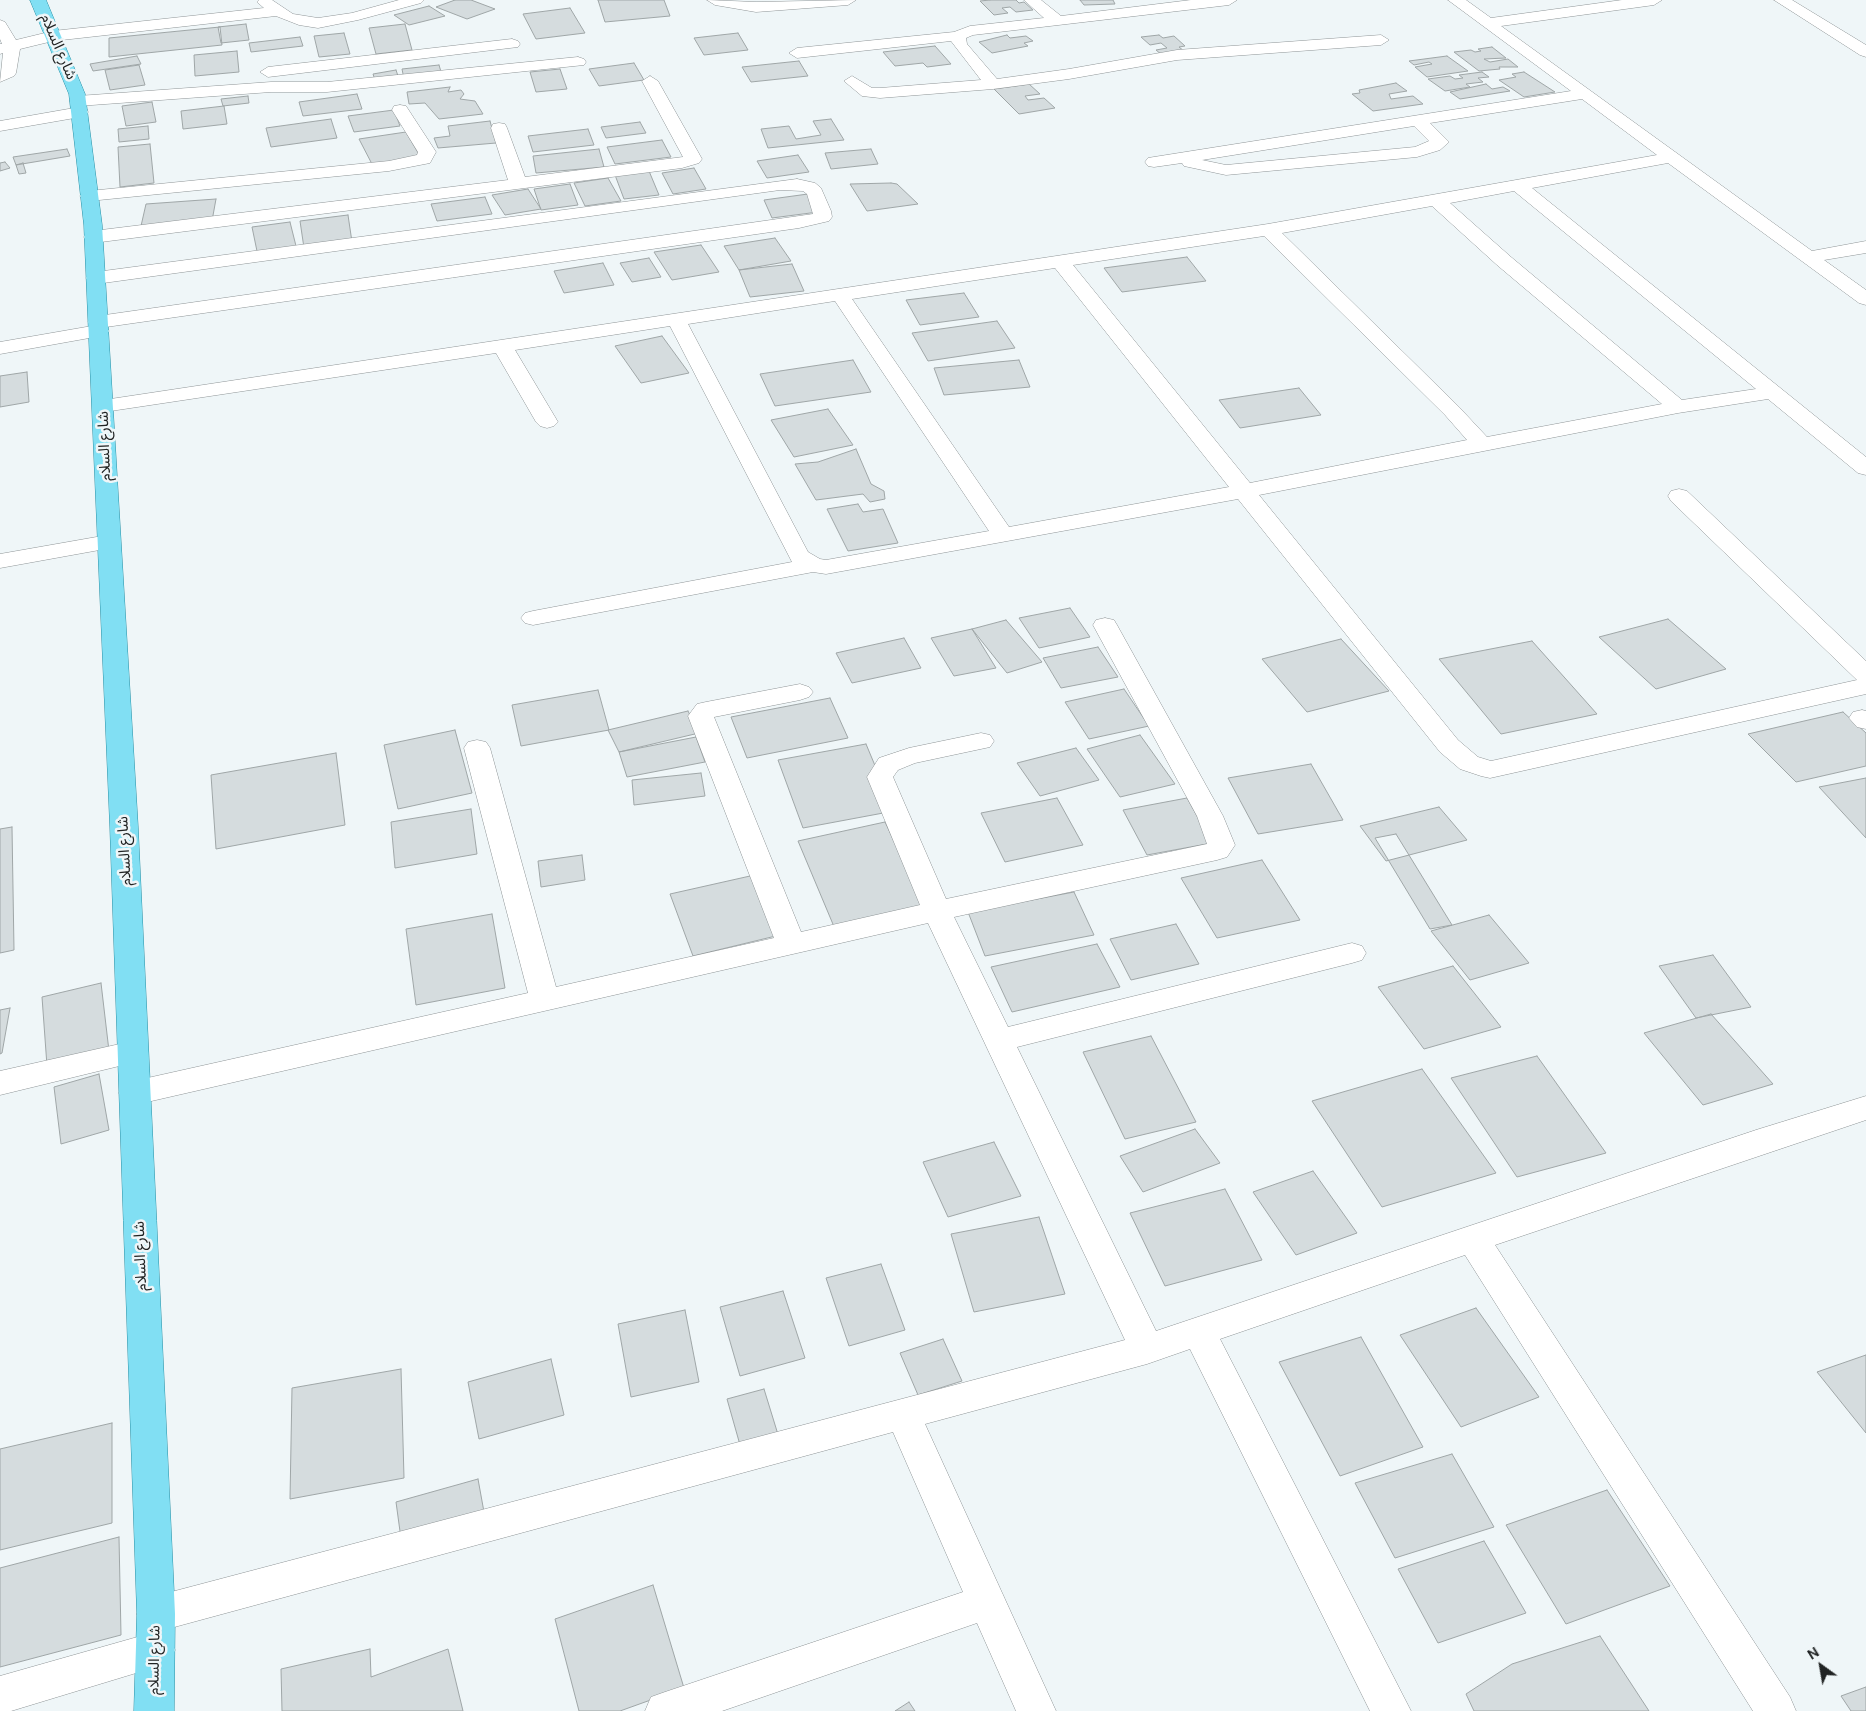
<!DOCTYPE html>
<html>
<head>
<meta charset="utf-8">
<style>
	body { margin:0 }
	#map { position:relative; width:1866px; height:1711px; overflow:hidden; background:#eff6f8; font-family:"DM Sans",sans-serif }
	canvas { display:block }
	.north { position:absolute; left:1796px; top:1641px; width:50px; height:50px; -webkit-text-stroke:4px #eff6f8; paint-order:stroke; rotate:328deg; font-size:14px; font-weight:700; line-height:20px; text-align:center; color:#202323 }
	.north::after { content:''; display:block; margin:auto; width:18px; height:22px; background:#202323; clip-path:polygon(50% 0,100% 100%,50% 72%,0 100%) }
</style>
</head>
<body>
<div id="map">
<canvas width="1866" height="1711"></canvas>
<div class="north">N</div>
</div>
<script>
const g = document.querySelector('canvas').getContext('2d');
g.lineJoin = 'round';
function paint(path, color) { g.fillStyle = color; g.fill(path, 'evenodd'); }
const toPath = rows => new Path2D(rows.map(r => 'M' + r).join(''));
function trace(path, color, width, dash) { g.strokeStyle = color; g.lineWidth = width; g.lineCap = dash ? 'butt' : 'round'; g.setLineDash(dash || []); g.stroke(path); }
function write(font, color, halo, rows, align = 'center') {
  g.font = font + ' "DM Sans","Noto Sans Arabic",sans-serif'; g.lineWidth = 5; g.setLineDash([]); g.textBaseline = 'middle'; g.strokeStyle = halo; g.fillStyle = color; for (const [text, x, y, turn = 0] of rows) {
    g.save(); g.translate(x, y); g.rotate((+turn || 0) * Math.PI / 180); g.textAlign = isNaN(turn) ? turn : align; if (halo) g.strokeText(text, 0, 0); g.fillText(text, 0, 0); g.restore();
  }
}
const building = toPath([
	[455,0,471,0,495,9,467,19,436,7,455,0],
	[598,0,664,0,670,16,605,22,598,0],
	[990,0,1016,0,1019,3,1024,2,1033,10,1016,12,1010,7,1002,8,1008,13,994,15,980,1,990,0],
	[1080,0,1113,0,1115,4,1084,5,1080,0],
	[429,6,445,16,409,25,394,15,429,6],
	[570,8,585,33,536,39,523,14,570,8],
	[246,24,249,40,221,43,218,27,246,24],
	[405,24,412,50,376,54,369,28,405,24],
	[220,27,222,45,109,57,109,38,220,27],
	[344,33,350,54,319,57,314,36,344,33],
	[738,33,748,50,704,55,694,38,738,33],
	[1007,35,1010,38,1026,36,1033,41,1024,43,1028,46,992,53,979,42,1007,35],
	[1159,35,1163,38,1174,36,1185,46,1179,47,1184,51,1162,55,1156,50,1167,48,1161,43,1150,45,1141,37,1159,35],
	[300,37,303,46,251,52,249,43,300,37],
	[935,46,951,64,927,67,923,63,895,66,883,52,935,46],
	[1492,47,1506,58,1484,59,1490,62,1508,59,1518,67,1499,67,1500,69,1479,71,1454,52,1471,50,1475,52,1481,51,1478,49,1492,47],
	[237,51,239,72,195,76,194,55,237,51],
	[137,56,141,64,93,71,90,64,137,56],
	[1447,56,1468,71,1427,77,1415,67,1432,64,1429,62,1414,65,1409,61,1447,56],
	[799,61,808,76,751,82,742,67,799,61],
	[634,63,644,80,599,86,589,69,634,63],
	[139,65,145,85,110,90,105,70,139,65],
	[439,65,442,75,404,79,402,69,439,65],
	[560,69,567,89,536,92,530,72,560,69],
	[396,70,399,79,375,80,373,74,396,70],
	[1482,72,1489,77,1478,78,1483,82,1466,84,1470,87,1445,91,1428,79,1450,76,1455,79,1463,78,1459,75,1482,72],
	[1524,72,1555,92,1524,97,1499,80,1516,77,1512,74,1524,72],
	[1396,83,1407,91,1389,94,1391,99,1413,96,1423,104,1373,111,1352,94,1360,93,1359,90,1396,83],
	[1029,84,1040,94,1025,96,1028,100,1044,98,1055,108,1019,114,994,89,1029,84],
	[1486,84,1492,89,1503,87,1510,91,1460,99,1450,92,1486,84],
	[450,87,448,92,461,90,464,94,460,99,475,101,483,114,439,119,425,103,409,104,407,92,450,87],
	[357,94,362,109,303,116,299,102,357,94],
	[248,96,249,103,223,106,221,99,248,96],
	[152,102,156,122,126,126,122,106,152,102],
	[224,106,227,124,183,129,181,111,224,106],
	[394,110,400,126,354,132,348,116,394,110],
	[331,119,337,138,271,147,266,128,331,119],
	[831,119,844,140,768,148,761,129,789,126,796,139,821,135,813,121,831,119],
	[490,121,496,143,438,148,434,138,450,136,448,126,490,121],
	[640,122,646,133,606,138,601,127,640,122],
	[148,126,149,139,119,142,118,129,148,126],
	[588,129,594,145,533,152,528,136,588,129],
	[406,132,421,158,373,166,359,139,406,132],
	[662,140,671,157,615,164,607,147,662,140],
	[150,144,154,183,120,187,118,147,150,144],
	[67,149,70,156,16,165,13,157,67,149],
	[599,149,604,167,536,173,533,156,599,149],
	[871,149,878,164,831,169,825,153,871,149],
	[798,155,809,172,767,178,757,161,798,155],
	[5,162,10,168,0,171,0,163,5,162],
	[23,163,26,173,19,174,16,165,23,163],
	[694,168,706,189,673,194,662,173,694,168],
	[649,171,659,195,624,199,615,175,649,171],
	[608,178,621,201,585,206,574,183,608,178],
	[891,183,897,184,918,204,867,211,850,184,891,183],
	[570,184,578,205,541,210,534,189,570,184],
	[528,189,541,209,505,215,492,195,528,189],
	[808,194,818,212,772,218,764,200,808,194],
	[485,197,492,214,437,221,431,204,485,197],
	[216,199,212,221,141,226,146,204,216,199],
	[348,215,352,242,304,248,300,221,348,215],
	[290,222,297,250,258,256,252,227,290,222],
	[775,238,791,261,739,270,724,246,775,238],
	[701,245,719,272,672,280,654,252,701,245],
	[1187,257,1206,281,1122,292,1104,268,1187,257],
	[649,258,661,277,632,282,620,263,649,258],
	[603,263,614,285,564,293,554,271,603,263],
	[792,264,804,291,750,297,739,270,792,264],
	[964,293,979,317,920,325,906,300,964,293],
	[997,321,1015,348,928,361,912,333,997,321],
	[662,336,689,373,641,383,615,346,662,336],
	[853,360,871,392,775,406,760,374,853,360],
	[1019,360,1030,387,944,395,934,368,1019,360],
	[27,372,29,402,0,407,0,376,27,372],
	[1299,388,1321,415,1240,428,1219,400,1299,388],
	[828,409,853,445,794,457,771,420,828,409],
	[856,449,871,484,884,491,885,499,870,502,863,494,816,500,795,464,818,462,856,449],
	[858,504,863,512,883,509,898,543,848,551,827,509,858,504],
	[1070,608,1090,637,1039,648,1019,618,1070,608],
	[1668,619,1726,669,1656,689,1599,637,1668,619],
	[1006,620,1042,662,1007,673,972,629,1006,620],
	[972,629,996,668,954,676,931,638,972,629],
	[904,638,921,668,852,683,836,653,904,638],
	[1341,639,1389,691,1307,712,1262,659,1341,639],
	[1532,641,1597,714,1501,734,1439,659,1532,641],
	[1098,647,1118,677,1061,688,1043,658,1098,647],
	[1124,689,1149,726,1089,739,1065,702,1124,689],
	[598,690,609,730,521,746,512,705,598,690],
	[830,698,848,738,747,758,731,717,830,698],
	[688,711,699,733,619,752,608,730,688,711],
	[1843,712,1866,733,1866,766,1796,782,1748,734,1843,712],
	[455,730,472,793,398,809,384,745,455,730],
	[1140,735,1175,784,1120,797,1087,749,1140,735],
	[696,737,705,762,627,777,619,752,696,737],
	[866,744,894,811,803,828,778,760,866,744],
	[1076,748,1099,780,1040,796,1017,763,1076,748],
	[336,753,345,825,216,849,211,775,336,753],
	[1311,764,1343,820,1258,834,1228,778,1311,764],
	[701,773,705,796,634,805,632,780,701,773],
	[1866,778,1866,838,1819,787,1866,778],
	[1057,798,1083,845,1005,862,981,813,1057,798],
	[1187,798,1212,843,1147,855,1123,810,1187,798],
	[1439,807,1467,840,1386,861,1360,826,1439,807],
	[471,809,477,854,395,868,391,822,471,809],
	[885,822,926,909,835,929,798,841,885,822],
	[12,827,14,950,0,953,0,829,12,827],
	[1396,834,1452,925,1430,929,1375,838,1396,834],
	[582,855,585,880,541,887,538,861,582,855],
	[1262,860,1300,920,1217,938,1181,878,1262,860],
	[759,874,784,934,693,956,670,894,759,874],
	[1074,892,1094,935,985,956,968,912,1074,892],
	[492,914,505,988,416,1005,406,929,492,914],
	[1489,915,1529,963,1470,980,1431,931,1489,915],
	[1176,924,1199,964,1131,980,1110,939,1176,924],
	[1097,944,1120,987,1012,1012,991,967,1097,944],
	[1713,955,1751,1007,1696,1018,1659,966,1713,955],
	[1453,966,1501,1027,1424,1049,1378,987,1453,966],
	[101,983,109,1051,47,1066,42,997,101,983],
	[10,1008,2,1053,0,1054,0,1010,10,1008],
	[1711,1014,1773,1084,1703,1105,1644,1033,1711,1014],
	[1151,1036,1196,1122,1125,1139,1083,1052,1151,1036],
	[1537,1056,1606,1153,1517,1177,1451,1078,1537,1056],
	[1422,1069,1496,1173,1382,1207,1312,1101,1422,1069],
	[99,1074,109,1130,61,1144,54,1087,99,1074],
	[1195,1129,1220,1163,1143,1192,1120,1156,1195,1129],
	[994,1142,1021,1196,948,1217,923,1162,994,1142],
	[1313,1171,1357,1233,1296,1255,1253,1192,1313,1171],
	[1225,1189,1262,1260,1165,1286,1130,1213,1225,1189],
	[1039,1217,1065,1294,974,1312,951,1234,1039,1217],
	[881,1264,905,1330,849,1346,826,1278,881,1264],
	[783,1291,805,1358,740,1376,720,1307,783,1291],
	[1476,1308,1539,1397,1461,1427,1400,1335,1476,1308],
	[685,1310,699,1382,631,1397,618,1324,685,1310],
	[1361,1337,1423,1447,1340,1476,1279,1362,1361,1337],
	[943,1339,962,1381,918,1395,900,1353,943,1339],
	[1866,1355,1866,1433,1817,1372,1866,1355],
	[551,1359,564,1415,479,1439,468,1382,551,1359],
	[401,1369,404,1478,290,1499,292,1388,401,1369],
	[764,1389,780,1441,742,1452,727,1399,764,1389],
	[112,1423,112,1523,0,1550,0,1449,112,1423],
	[1452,1454,1494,1527,1395,1558,1355,1483,1452,1454],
	[478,1479,486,1523,402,1546,396,1502,478,1479],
	[1607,1490,1670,1586,1566,1624,1506,1525,1607,1490],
	[119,1537,121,1635,0,1667,0,1568,119,1537],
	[1484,1541,1526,1613,1438,1643,1398,1569,1484,1541],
	[653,1585,684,1688,620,1711,579,1711,555,1619,653,1585],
	[1600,1636,1649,1711,1474,1711,1466,1694,1512,1664,1600,1636],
	[370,1649,371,1677,448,1649,463,1711,282,1711,281,1669,370,1649],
	[1866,1687,1866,1711,1851,1711,1841,1696,1866,1687],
	[909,1702,915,1711,895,1711,909,1702]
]);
paint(building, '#d5dcde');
trace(building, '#9fa6a7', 1);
const minor = toPath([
	[259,0,272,0,293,14,318,18,352,13,399,0,424,0,421,3,358,20,318,28,299,25,276,16,53,41,20,49,16,73,14,76,0,82,3,53,0,54,0,44,2,44,0,39,0,20,5,22,16,40,53,31,264,8,257,2,259,0],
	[707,0,756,2,856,0,848,5,756,12,715,5,707,0],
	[1024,0,1041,0,1061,16,1191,0,1237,0,1229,5,973,35,966,38,967,44,997,79,1069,69,1177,50,1381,35,1389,40,1381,45,1177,60,1069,79,993,89,880,98,862,96,844,81,852,76,872,88,880,88,981,80,951,41,797,58,789,53,797,48,954,32,970,26,1044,18,1024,0],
	[1448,0,1466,0,1491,18,1622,0,1662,0,1654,5,1501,26,1812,251,1866,241,1866,253,1824,260,1866,290,1866,305,1859,303,1668,163,1532,188,1866,457,1866,475,1858,473,1768,399,1678,413,1259,495,1458,740,1478,757,1491,761,1857,680,1671,501,1668,496,1671,491,1679,489,1687,491,1866,661,1866,694,1490,778,1481,776,1460,769,1440,752,1238,499,826,574,813,572,533,625,525,623,521,618,525,613,533,611,792,562,670,326,515,350,558,422,554,426,547,428,540,426,536,422,496,353,104,412,97,410,94,406,97,402,104,400,1268,224,1657,155,1582,99,1430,123,1449,142,1440,150,1417,157,1226,175,1184,166,1182,163,1154,167,1148,166,1145,162,1148,158,1154,157,1571,91,1448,0],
	[1414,126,1429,141,1415,147,1226,165,1202,160,1414,126],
	[1514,191,1756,389,1682,400,1511,257,1450,203,1514,191],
	[1432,206,1497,265,1662,404,1487,437,1459,407,1282,233,1432,206],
	[1264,236,1445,415,1467,440,1250,483,1073,265,1264,236],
	[1055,268,1229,487,1009,527,852,299,1055,268],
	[835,301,989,531,826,560,820,559,808,552,688,324,835,301],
	[1774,0,1792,0,1866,45,1866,57,1860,55,1774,0],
	[512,39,518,41,520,44,518,47,268,77,260,72,268,67,512,39],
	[578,57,584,59,586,62,584,65,327,92,271,92,78,106,72,105,70,101,72,97,78,96,271,82,327,82,578,57],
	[650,76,658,81,702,159,699,163,682,168,93,243,86,241,84,237,86,233,93,231,508,180,491,128,493,124,499,123,505,124,507,128,525,177,683,157,642,81,650,76],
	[400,105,406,106,436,152,430,163,389,171,89,201,83,200,80,196,83,192,89,191,389,161,417,155,418,152,392,110,394,106,400,105],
	[80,107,86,108,88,112,86,116,0,131,0,121,80,107],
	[797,179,815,183,821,188,831,211,832,217,829,221,799,228,106,327,109,331,106,335,0,354,0,342,92,326,88,322,91,318,98,316,813,214,807,194,803,191,780,190,96,284,89,282,86,278,89,274,96,272,797,179],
	[108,535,116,537,119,542,116,547,0,568,0,554,108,535],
	[1105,618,1114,620,1117,625,1223,816,1235,845,1227,857,1217,860,954,917,1008,1027,1352,943,1362,946,1366,953,1362,960,1352,963,1017,1047,1156,1331,1756,1130,1866,1096,1866,1120,1495,1245,1790,1697,1796,1711,1753,1711,1465,1255,1220,1339,1411,1711,1370,1711,1190,1349,1147,1364,925,1424,1056,1711,1016,1711,977,1623,722,1711,645,1711,651,1697,665,1692,963,1592,893,1432,156,1632,169,1637,175,1650,169,1663,11,1711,0,1711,0,1676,155,1632,142,1627,137,1614,142,1601,156,1596,1125,1340,928,923,134,1105,123,1101,119,1093,123,1085,134,1081,528,993,464,748,468,742,477,740,486,742,490,748,556,987,774,938,688,716,697,704,706,702,800,684,809,687,813,692,809,697,800,700,714,717,801,932,920,905,867,777,879,758,909,748,981,733,990,735,994,741,990,747,915,763,898,770,893,777,946,899,1207,844,1197,816,1093,625,1096,620,1105,618],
	[1862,710,1866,711,1866,729,1857,727,1849,718,1853,712,1862,710],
	[133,1041,144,1044,148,1052,144,1060,0,1095,0,1071,133,1041]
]);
const major = toPath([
	[30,0,46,0,85,94,102,225,138,827,175,1614,174,1711,134,1711,137,1614,110,827,84,225,69,94,30,0]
]);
trace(minor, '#8f9597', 1);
trace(major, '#2890a5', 1);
paint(minor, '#fff');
paint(major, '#81dff3');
write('15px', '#202323', '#eff6f8', [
	["شارع السلام",58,47,67],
	["شارع السلام",105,446,-92],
	["شارع السلام",125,851,-93],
	["شارع السلام",141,1256,-92],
	["شارع السلام",155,1660,-89]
]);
</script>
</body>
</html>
